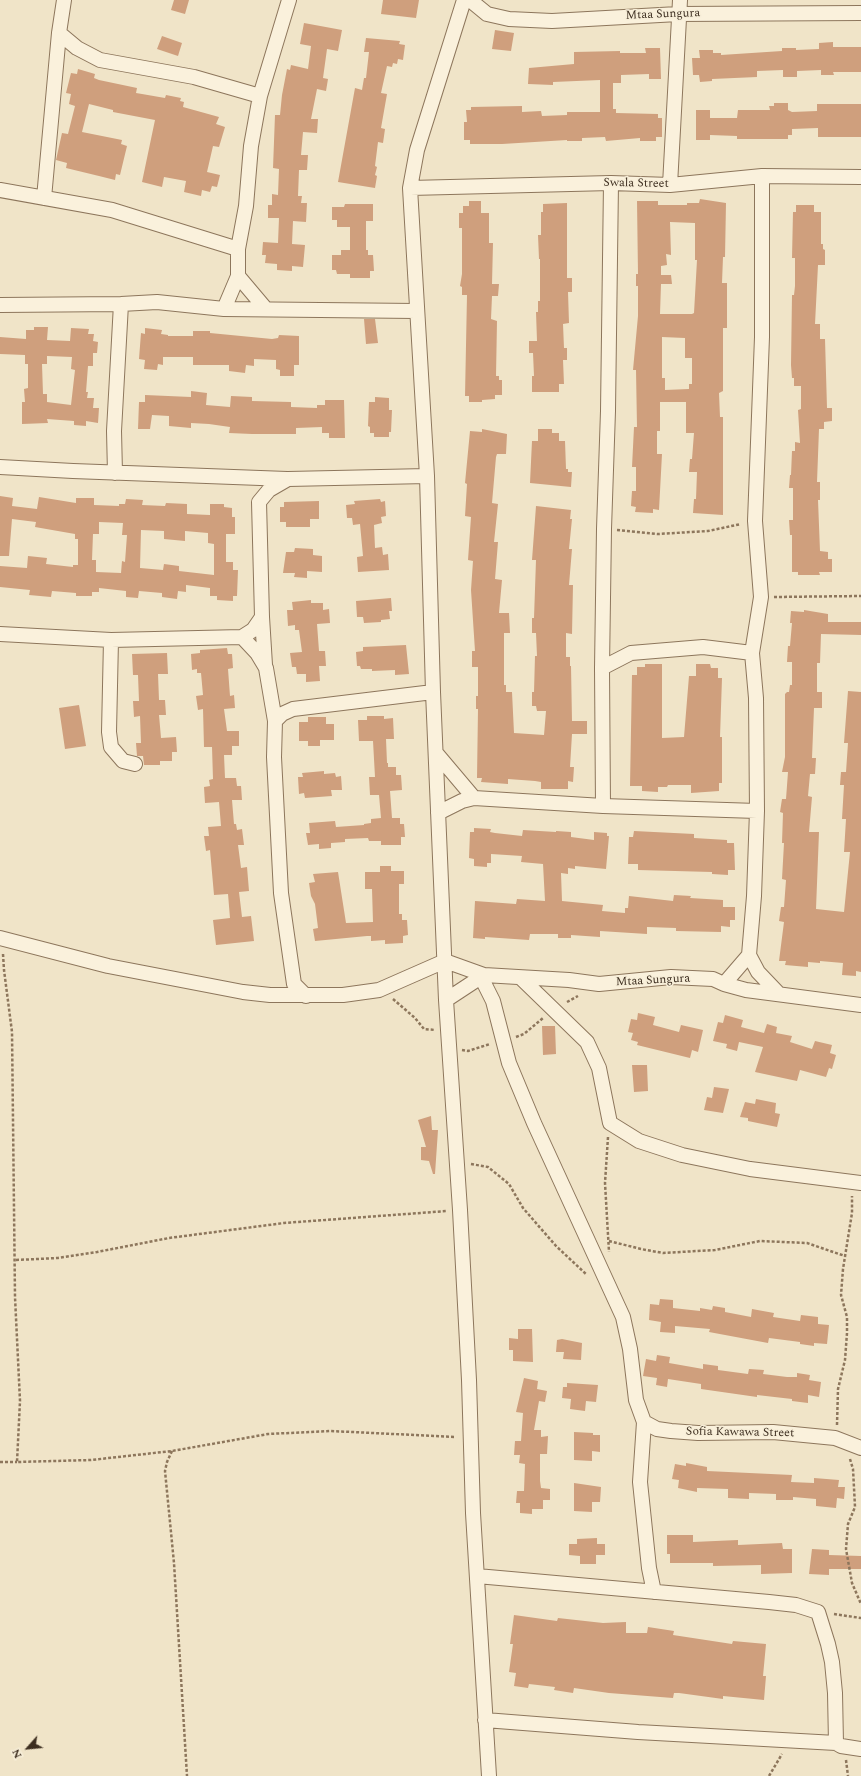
<!DOCTYPE html>
<html>
<head>
<meta charset="utf-8">
<style>
	body { margin:0 }
	#map { position:relative; width:861px; height:1776px; overflow:hidden; background:#f0e4c8; font-family:Spectral,serif }
	canvas { display:block }
	.north { position:absolute; left:8px; top:1728px; width:40px; height:40px; -webkit-text-stroke:3px #f7eed8; paint-order:stroke; rotate:243deg; font-size:11px; font-weight:700; line-height:16px; text-align:center; color:#3d2e20 }
	.north::after { content:''; display:block; margin:auto; width:14px; height:18px; background:#3d2e20; clip-path:polygon(50% 0,100% 100%,50% 72%,0 100%) }
</style>
</head>
<body>
<div id="map">
<canvas width="861" height="1776"></canvas>
<div class="north">N</div>
</div>
<script>
const g = document.querySelector('canvas').getContext('2d');
g.lineJoin = 'round';
function paint(path, color) { g.fillStyle = color; g.fill(path, 'evenodd'); }
const toPath = rows => new Path2D(rows.map(r => 'M' + r).join(''));
function trace(path, color, width, dash) { g.strokeStyle = color; g.lineWidth = width; g.lineCap = dash ? 'butt' : 'round'; g.setLineDash(dash || []); g.stroke(path); }
function write(font, color, halo, rows, align = 'center') {
  g.font = font + ' Spectral,serif'; g.lineWidth = 3; g.setLineDash([]); g.textBaseline = 'middle'; g.strokeStyle = halo; g.fillStyle = color; for (const [text, x, y, turn = 0] of rows) {
    g.save(); g.translate(x, y); g.rotate((+turn || 0) * Math.PI / 180); g.textAlign = isNaN(turn) ? turn : align; if (halo) g.strokeText(text, 0, 0); g.fillText(text, 0, 0); g.restore();
  }
}
paint(toPath([
	[174,0,189,0,185,14,171,10],
	[383,0,419,0,416,18,381,14],
	[304,23,342,30,338,51,327,49,323,78,328,79,326,91,317,89,311,119,318,119,317,133,303,132,301,155,308,155,307,170,299,170,298,196,302,196,301,203,307,203,306,222,293,221,292,244,305,245,303,267,292,266,292,271,277,270,277,264,265,263,266,255,262,255,263,242,278,243,279,218,268,218,268,205,272,205,272,194,278,195,279,169,273,168,275,115,280,115,282,95,287,69,290,70,291,65,308,69,311,46,300,44],
	[495,30,514,33,511,51,492,49],
	[162,36,182,43,178,56,157,49],
	[366,38,400,41,399,44,405,45,403,60,398,59,397,64,393,63,392,67,387,66,381,93,387,94,381,128,385,129,383,143,378,142,375,166,377,167,375,175,377,176,375,188,338,182,355,88,362,90,364,78,366,78,369,52,364,52],
	[833,42,833,47,861,47,861,72,833,72,834,75,821,75,821,70,797,71,797,77,783,77,783,70,757,71,757,77,712,79,712,81,700,82,699,75,693,75,692,58,700,58,699,50,713,50,713,53,721,53,721,55,782,51,782,48,796,48,796,50,819,49,819,43],
	[645,48,660,48,661,79,649,79,649,74,621,75,621,83,613,83,613,109,616,109,616,113,658,114,658,118,662,118,662,137,656,137,656,141,640,141,640,138,606,141,605,137,582,138,582,141,567,141,567,140,502,144,470,144,470,140,464,140,464,122,467,122,466,110,471,110,471,107,522,106,522,112,541,111,542,116,567,115,567,112,600,112,600,80,553,82,553,85,528,84,529,68,574,64,574,52,620,51,620,53,646,53],
	[78,69,95,74,94,78,99,80,137,88,136,93,142,94,165,98,166,95,181,98,180,101,184,102,183,107,219,117,216,124,225,127,219,147,213,146,207,172,220,175,217,187,212,186,210,192,202,190,201,196,184,192,186,181,164,177,162,187,142,182,155,120,113,112,113,110,89,104,82,132,122,140,121,144,127,146,120,175,116,174,115,180,99,176,66,168,67,163,56,160,62,133,68,134,75,106,69,104,71,94,66,93,71,73,77,74],
	[774,103,788,103,788,110,792,112,817,111,817,104,861,104,861,137,818,137,818,128,792,129,792,135,788,135,788,139,737,139,737,136,710,135,710,140,696,140,696,110,710,110,710,118,737,118,738,110,770,110,769,106,774,106],
	[700,199,726,203,725,257,723,257,722,283,727,283,727,328,723,328,723,391,719,393,720,417,723,417,723,515,693,513,694,499,696,499,697,472,689,472,690,459,692,459,694,433,686,433,686,402,660,402,660,431,657,431,657,454,662,454,659,510,653,509,653,513,635,512,636,507,631,506,632,491,636,491,636,467,632,467,634,427,637,427,636,370,633,370,638,316,638,286,636,286,636,274,638,274,637,201,658,201,658,205,687,205,687,203,699,203],
	[670,222,695,223,695,260,697,260,694,313,692,314,660,314,661,284,672,284,671,275,661,275,661,266,667,265,666,254,671,255],
	[662,337,685,338,685,358,692,358,692,384,689,384,689,389,665,390,665,378,662,378],
	[469,201,481,201,481,213,489,213,489,243,493,243,492,284,499,284,498,296,492,296,491,319,497,321,496,376,499,376,499,380,502,380,502,395,495,395,495,399,482,400,482,402,469,402,469,396,465,396,467,295,462,295,462,287,460,286,462,274,462,228,459,228,459,213,463,213,463,206,469,206],
	[567,203,567,278,572,278,572,292,568,292,569,323,563,324,564,348,567,348,567,360,563,360,564,384,559,384,559,392,532,392,532,376,534,376,533,353,529,353,529,341,537,341,536,312,538,312,538,301,540,301,540,259,539,259,538,235,541,235,541,212,543,212,543,204],
	[345,204,373,204,373,221,366,221,366,250,368,250,368,255,373,255,374,271,370,271,370,278,350,278,350,274,337,274,336,270,332,270,332,255,341,255,341,250,350,250,350,227,337,227,337,220,332,220,332,207,344,207],
	[796,205,814,205,814,212,821,212,821,244,823,244,823,249,825,250,825,265,818,265,815,324,820,324,820,339,825,339,827,408,832,408,832,421,824,422,824,429,819,429,817,482,820,482,820,500,818,500,820,551,828,552,828,559,832,559,832,572,819,572,820,575,798,575,798,572,792,572,792,535,790,535,789,520,793,520,793,488,789,488,790,475,791,475,792,451,795,451,795,442,800,443,798,410,801,409,801,386,794,386,794,378,792,378,791,365,792,295,794,295,795,286,795,258,792,258,793,212,796,212],
	[364,319,375,319,378,343,366,344],
	[34,327,48,327,47,340,70,341,71,328,89,329,88,334,94,334,93,341,98,342,97,353,93,353,93,366,88,366,86,392,88,392,87,398,94,398,93,408,99,408,98,423,86,421,86,426,74,425,74,421,47,419,48,423,22,424,22,402,25,402,24,389,28,388,28,364,25,364,25,355,0,354,0,337,26,339,26,330,34,330],
	[47,356,72,357,71,369,75,370,71,405,47,402,47,394,43,394,42,364,47,364],
	[145,328,162,330,161,334,168,335,168,336,193,336,193,331,210,331,210,333,272,339,278,338,279,335,299,336,299,365,294,365,294,376,280,376,280,370,276,369,276,360,254,359,254,366,246,365,245,373,229,371,229,365,193,365,193,357,163,357,163,365,158,364,157,370,144,369,145,360,139,359,141,333,145,334],
	[191,391,207,393,206,405,230,407,231,396,252,397,252,401,291,402,291,407,317,408,317,405,325,405,325,400,344,400,345,438,329,438,329,433,322,433,322,427,296,428,296,434,252,434,229,433,230,427,209,424,191,423,191,428,169,426,169,416,152,415,150,429,138,429,139,402,145,402,145,395,191,397],
	[375,397,389,398,389,410,392,410,391,432,389,432,389,437,374,437,374,433,370,433,370,427,368,426,369,402,375,402],
	[482,429,507,434,506,454,497,454,496,457,492,503,498,504,494,542,498,542,495,579,502,580,499,613,509,613,510,633,504,633,504,685,506,685,506,692,512,692,514,733,544,735,546,711,537,711,536,706,532,706,532,692,534,692,535,656,537,656,536,633,532,633,532,618,534,618,536,560,532,560,536,506,571,510,570,519,572,519,569,549,572,549,569,585,573,585,572,634,566,633,566,657,570,657,570,666,571,666,572,721,587,721,587,734,572,734,570,767,574,767,573,782,568,781,568,789,541,789,541,782,535,781,508,779,508,784,481,782,482,778,477,778,478,709,476,709,476,696,478,696,478,667,472,667,472,651,475,651,471,590,473,561,468,560,471,517,465,516,467,484,465,483,470,431,482,432],
	[538,429,552,429,552,433,559,433,559,441,565,441,566,469,568,469,568,472,572,472,571,487,530,483,532,441,538,441],
	[0,496,13,498,12,506,37,509,39,497,76,503,76,498,94,498,94,505,119,506,119,504,125,504,126,499,143,500,142,505,165,506,166,503,187,504,187,514,210,515,210,504,224,504,224,507,232,508,232,517,235,517,235,534,226,534,226,562,233,562,233,570,238,570,237,596,233,596,233,601,217,600,217,596,210,596,210,588,186,585,186,592,178,591,177,599,162,597,162,593,139,591,138,598,126,597,126,591,99,588,99,592,92,592,92,596,76,596,76,593,52,591,51,597,29,595,30,590,0,587,0,566,27,568,28,556,47,558,46,564,73,567,73,565,78,565,78,539,75,539,75,534,35,527,36,522,12,519,9,556,0,556],
	[99,522,123,523,122,535,127,535,125,562,122,561,121,573,96,572,96,560,92,560,93,534,99,534],
	[141,530,164,531,164,539,185,541,185,531,208,533,208,543,214,544,214,575,179,571,179,566,164,564,163,570,140,568],
	[380,499,381,502,385,501,386,516,381,517,382,523,374,525,375,548,382,547,383,555,388,554,389,570,358,572,357,557,363,556,360,524,353,525,352,518,347,518,346,505,355,504,354,501],
	[319,501,319,519,310,519,310,527,286,527,286,522,280,522,280,507,284,507,284,502],
	[295,548,313,549,313,555,322,556,322,572,307,571,307,578,294,577,295,573,283,573,286,552,294,552],
	[391,598,392,611,389,611,390,619,381,620,381,622,364,623,363,617,357,617,356,601],
	[311,600,311,603,323,603,323,610,329,609,330,623,317,624,319,651,325,651,326,666,319,666,320,681,306,682,306,674,297,674,296,667,292,667,290,653,302,652,299,630,295,630,295,625,288,626,287,610,293,610,292,602],
	[804,610,828,614,828,622,861,622,861,635,821,634,820,663,817,663,817,692,822,692,822,708,814,708,812,758,816,758,815,774,810,774,808,796,812,797,809,832,819,832,816,909,844,912,850,852,844,852,846,819,842,819,844,785,840,785,841,772,846,772,848,743,844,743,848,691,861,692,861,972,856,971,856,976,842,975,843,963,820,961,820,963,808,962,808,967,785,965,786,961,779,961,784,922,779,921,781,907,784,907,786,880,782,879,784,843,782,843,783,813,780,812,782,799,786,799,788,772,782,772,785,757,785,694,787,692,789,692,790,685,792,685,792,662,787,662,788,646,790,646,792,623,790,623,791,611,804,612],
	[406,645,409,674,395,675,395,670,372,671,372,669,361,669,360,666,357,666,356,652,363,651,363,647],
	[227,648,228,654,232,654,233,668,228,669,230,696,234,695,235,708,224,709,227,731,239,731,239,746,232,746,232,755,224,755,225,778,236,778,237,786,241,786,242,800,232,800,234,824,236,824,237,830,242,829,244,845,238,845,241,868,247,867,249,891,239,892,242,917,251,916,254,941,216,945,213,920,230,918,228,894,214,895,210,850,206,851,204,836,209,836,208,827,221,826,219,802,205,803,204,787,210,786,209,780,213,779,212,747,204,747,203,709,198,710,196,696,203,695,201,673,197,673,197,669,192,670,191,654,200,653,200,650],
	[167,653,168,674,158,674,159,700,165,700,166,715,159,715,161,738,176,737,177,752,172,752,172,761,160,761,160,765,144,765,143,756,137,756,136,743,141,743,140,716,134,717,133,701,139,701,138,675,133,675,132,654],
	[645,664,662,664,662,738,684,737,689,676,696,676,696,664,710,664,711,668,718,668,718,678,722,678,720,737,722,737,722,783,719,783,719,791,691,793,691,785,668,785,667,787,658,787,658,792,642,791,642,786,630,786,632,675,637,675,637,667,645,667],
	[79,705,86,746,65,749,59,708],
	[367,716,384,716,384,719,393,718,394,739,386,739,387,763,388,763,388,767,396,767,396,775,401,775,402,790,390,791,392,818,400,818,400,824,404,824,405,837,401,837,401,845,381,845,381,841,369,841,368,838,345,839,345,842,331,843,331,848,319,849,319,844,308,845,306,833,310,833,309,823,335,821,336,827,364,825,364,824,371,823,371,819,381,818,379,795,370,795,369,777,375,777,373,741,359,741,358,720,367,720],
	[308,717,326,717,326,724,334,724,334,740,320,740,320,746,308,746,308,741,299,741,299,722,308,722],
	[324,771,324,774,335,773,336,777,341,776,342,790,331,790,332,796,305,798,304,793,299,794,298,777,303,777,302,773],
	[474,828,491,829,490,832,495,833,522,836,523,830,556,832,556,831,571,832,571,837,594,840,594,832,607,833,607,836,609,836,606,869,575,866,575,869,568,868,568,874,561,873,562,901,603,905,602,911,625,913,625,908,628,908,629,896,673,901,674,895,691,896,690,898,723,900,723,907,735,907,735,920,730,920,730,927,721,926,721,932,676,931,676,928,647,927,647,934,600,931,600,937,571,935,571,938,558,938,558,934,530,934,529,940,485,937,485,939,473,938,475,901,516,904,517,899,545,901,543,864,521,862,522,856,491,854,491,863,487,863,487,867,474,866,474,859,469,858,470,832,474,832],
	[634,831,694,834,694,838,727,840,727,843,734,843,735,870,728,870,728,875,712,874,712,872,638,870,638,864,628,864,629,837,633,837],
	[380,866,391,866,391,871,404,871,404,884,399,884,399,914,402,914,402,920,407,920,408,935,403,936,403,943,385,944,385,940,371,941,371,936,367,936,315,941,313,929,318,928,315,904,311,896,309,883,315,882,313,874,338,872,346,923,373,922,372,889,365,889,365,872,380,872],
	[638,1013,655,1017,653,1025,679,1032,681,1025,703,1030,698,1052,692,1050,690,1058,637,1045,638,1042,631,1040,633,1033,628,1032,631,1019,637,1020],
	[725,1015,743,1020,741,1027,764,1033,767,1024,777,1027,776,1033,792,1036,790,1042,812,1049,815,1041,832,1045,830,1053,836,1055,832,1069,829,1068,826,1077,800,1070,797,1081,755,1072,763,1047,739,1042,737,1051,726,1048,727,1044,713,1041,718,1022,723,1023],
	[542,1026,555,1026,556,1054,543,1055],
	[632,1065,647,1065,648,1091,634,1092],
	[714,1087,729,1089,723,1113,704,1110,707,1097,712,1098],
	[756,1099,776,1103,775,1113,780,1114,777,1127,748,1121,748,1118,740,1117,745,1102,755,1104],
	[431,1116,432,1130,438,1130,435,1174,433,1174,429,1161,421,1160,421,1147,426,1147,418,1120],
	[660,1299,673,1300,673,1308,700,1311,700,1308,712,1310,713,1306,725,1308,725,1312,751,1317,752,1309,774,1313,773,1317,800,1321,801,1315,818,1317,818,1324,829,1325,827,1344,814,1343,814,1346,800,1344,800,1342,769,1338,768,1343,709,1332,710,1329,675,1326,675,1333,660,1332,661,1322,649,1320,650,1304,659,1305],
	[518,1329,532,1329,533,1362,513,1361,513,1350,509,1350,509,1338,518,1339],
	[562,1339,582,1343,581,1360,563,1359,564,1352,556,1352,557,1340],
	[657,1355,670,1357,669,1363,703,1369,703,1364,718,1366,718,1370,748,1374,749,1369,764,1370,763,1374,787,1377,797,1377,797,1373,810,1375,809,1380,821,1382,819,1397,808,1395,808,1403,792,1401,792,1399,757,1395,757,1397,701,1389,701,1384,668,1379,667,1387,656,1385,657,1378,643,1376,646,1359,656,1361],
	[524,1378,538,1381,537,1389,547,1391,545,1402,539,1401,534,1430,541,1430,541,1437,548,1436,547,1454,540,1454,540,1481,541,1488,550,1489,550,1500,543,1500,543,1509,532,1509,532,1514,520,1513,520,1503,516,1503,517,1491,524,1491,525,1464,519,1463,520,1455,514,1455,515,1441,521,1441,523,1413,516,1412],
	[567,1383,598,1385,596,1402,586,1401,585,1411,570,1409,571,1399,562,1398,563,1387,567,1387],
	[574,1432,593,1433,593,1435,600,1435,600,1452,592,1451,592,1461,574,1460],
	[686,1463,707,1467,707,1471,792,1475,791,1482,814,1483,814,1478,839,1480,838,1487,845,1487,844,1499,837,1498,836,1508,816,1506,816,1499,793,1497,793,1500,776,1500,776,1494,749,1493,749,1499,728,1498,728,1489,697,1488,697,1492,678,1488,679,1480,672,1479,675,1464,686,1466],
	[574,1483,601,1487,600,1502,592,1502,592,1512,574,1511],
	[667,1535,693,1535,693,1542,738,1540,738,1545,782,1543,783,1549,792,1549,792,1573,761,1574,761,1565,713,1566,713,1563,670,1563,670,1554,667,1554],
	[597,1538,597,1544,605,1544,605,1555,596,1555,596,1564,580,1564,580,1556,569,1555,569,1544,577,1544,577,1539],
	[812,1549,829,1550,829,1555,861,1556,861,1569,829,1569,829,1575,809,1574],
	[514,1615,557,1621,558,1618,603,1623,626,1622,626,1633,647,1633,648,1627,674,1631,673,1635,732,1644,733,1641,766,1644,763,1676,766,1676,764,1700,723,1696,723,1699,679,1693,674,1693,673,1698,609,1693,574,1688,573,1693,554,1690,555,1687,529,1684,528,1688,514,1686,516,1673,509,1672,513,1644,510,1644]
]), '#cf9f7d');
const minor = toPath([
	[464,0,417,150,410,188,427,476,433,692,446,1000,460,1210,469,1380,473,1513,489,1776],
	[470,0,487,14,509,19,552,21,678,14,861,13],
	[59,33,77,48,100,60,194,77,260,96],
	[670,185,680,0],
	[410,188,611,183,670,185,762,176,861,177],
	[0,190,112,210,238,249],
	[44,198,59,33,64,0],
	[238,276,265,308],
	[0,305,121,304,157,302,224,309,416,311],
	[224,309,238,276,238,249,246,206,251,146,260,96,289,0],
	[0,467,73,471,287,479],
	[115,473,114,431,121,304],
	[262,617,265,665],
	[0,634,111,640,242,637,253,630,262,617,259,502,269,490,288,479,427,476],
	[242,637,257,653,266,668,275,721],
	[111,640,109,732,111,747,123,761,135,764],
	[602,668,631,653,703,647,752,653],
	[436,753,474,798],
	[603,806,602,668,604,529,608,411,611,183],
	[438,813,462,801,474,798,603,806,757,811],
	[0,938,108,966,243,992,270,995,343,995,379,990,445,961,484,975,569,980,599,984,671,977,713,979,724,984,746,990,861,1005],
	[749,955,758,972,779,994],
	[481,977,493,1001,509,1063,534,1123,623,1317,630,1349,636,1400,644,1422,640,1482,649,1568,654,1592],
	[522,979,587,1042,599,1068,610,1123,639,1141,682,1155,750,1169,861,1183],
	[724,984,749,955,754,896,757,811,756,698,752,653,761,597,755,521,762,337,762,176],
	[306,996,294,984,281,893,274,757,275,721,282,714,293,709,433,692],
	[446,1000,484,975],
	[644,1422,657,1429,671,1431,698,1433,773,1432,835,1438,861,1448],
	[477,1576,769,1602,796,1605,818,1612,828,1644,832,1662,835,1693,836,1743,841,1746,861,1749],
	[485,1720,638,1732,836,1743]
]);
trace(minor, '#8d765c', 16);
trace(toPath([
	[617,530,658,534,708,531,741,524],
	[774,597,861,596],
	[3,954,4,970,12,1032,15,1297,20,1401,17,1462,91,1460,172,1451,268,1434,331,1431,456,1437],
	[393,999,415,1018,424,1029,435,1030],
	[567,1002,578,996],
	[516,1037,524,1034,543,1018],
	[462,1050,468,1051,490,1044],
	[608,1137,605,1183,609,1252],
	[471,1164,488,1167,509,1184,523,1208,556,1246,587,1275],
	[609,1241,641,1249,663,1253,715,1250,760,1241,807,1243,845,1256],
	[16,1260,58,1258,97,1252,169,1238,284,1223,447,1211],
	[837,1425,838,1389,845,1360,847,1333,847,1317,841,1295,843,1269,852,1213,852,1196],
	[172,1451,167,1462,165,1471,174,1563,187,1776],
	[850,1459,853,1469,855,1507,848,1524,846,1549,852,1583,861,1604],
	[0,1462,17,1462],
	[834,1614,861,1618],
	[846,1760,848,1776],
	[769,1776,782,1754]
]), '#8d765c', 2.5, [3, 2]);
trace(minor, '#faf1dc', 14);
write('12px', '#3d2e20', '#f7eed8', [
	["Mtaa Sungura",663,15,-2],
	["Swala Street",636,184,1],
	["Mtaa Sungura",653,981,-3],
	["Sofia Kawawa Street",740,1433,1]
]);
</script>
</body>
</html>
